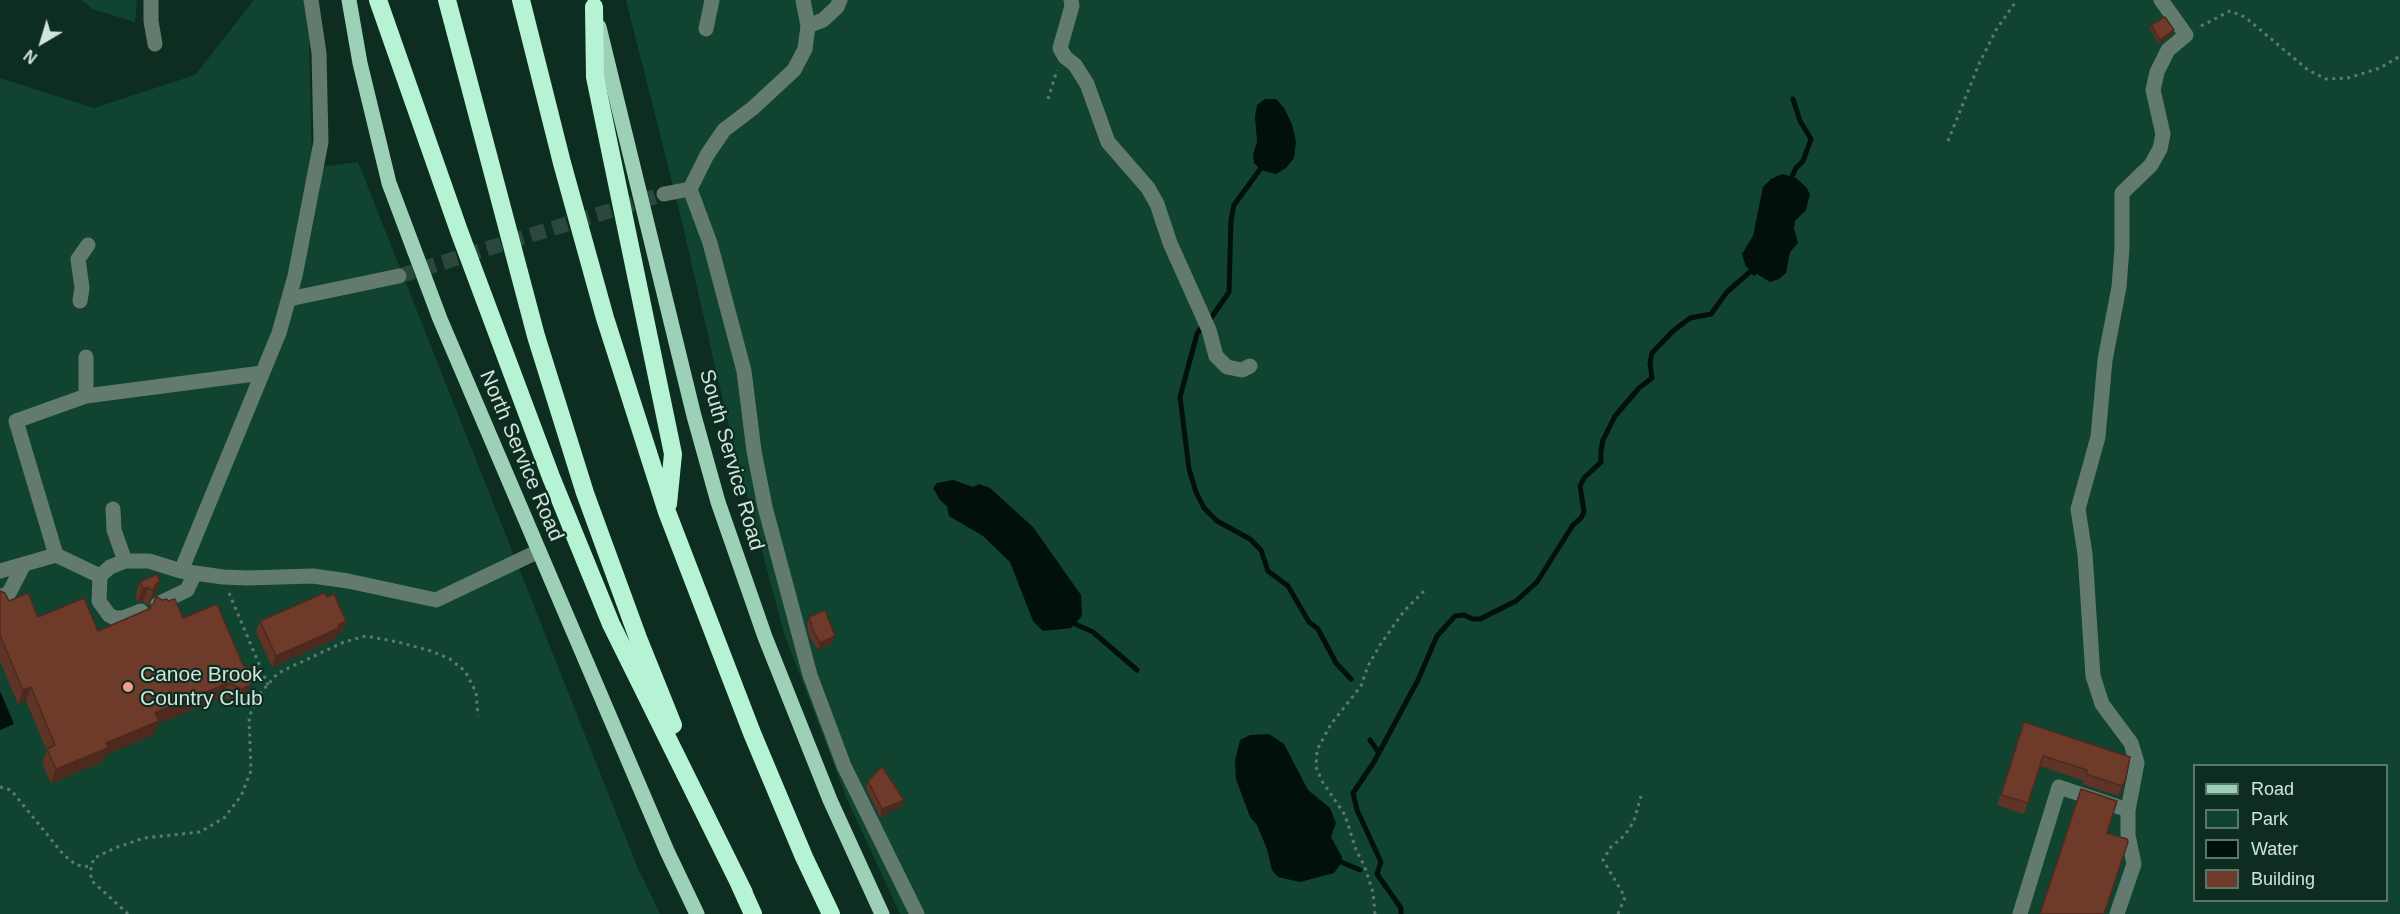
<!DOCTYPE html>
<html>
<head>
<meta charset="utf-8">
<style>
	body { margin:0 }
	#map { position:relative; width:2400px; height:914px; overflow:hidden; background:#0c2d1f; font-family:Arial,sans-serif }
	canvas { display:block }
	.legend { position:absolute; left:2193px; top:764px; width:195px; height:138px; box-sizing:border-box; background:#0c2d1f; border:2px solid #5b766a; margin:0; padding:8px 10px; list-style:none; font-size:18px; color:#d1e3da }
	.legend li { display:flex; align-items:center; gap:12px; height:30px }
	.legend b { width:30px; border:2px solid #5b766a }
	.north { position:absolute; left:12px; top:12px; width:60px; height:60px; -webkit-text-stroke:4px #0c2d1f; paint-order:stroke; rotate:218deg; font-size:16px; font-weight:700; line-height:24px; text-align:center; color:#d1e3da }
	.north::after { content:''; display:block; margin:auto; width:21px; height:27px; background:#d1e3da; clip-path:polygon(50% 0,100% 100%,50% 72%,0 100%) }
</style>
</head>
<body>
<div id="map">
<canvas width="2400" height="914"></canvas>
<ul class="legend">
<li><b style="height:8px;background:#9dd1b7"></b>Road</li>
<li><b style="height:16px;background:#104430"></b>Park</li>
<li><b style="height:16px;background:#011008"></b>Water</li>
<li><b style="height:16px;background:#6e3b2b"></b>Building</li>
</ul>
<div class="north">N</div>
</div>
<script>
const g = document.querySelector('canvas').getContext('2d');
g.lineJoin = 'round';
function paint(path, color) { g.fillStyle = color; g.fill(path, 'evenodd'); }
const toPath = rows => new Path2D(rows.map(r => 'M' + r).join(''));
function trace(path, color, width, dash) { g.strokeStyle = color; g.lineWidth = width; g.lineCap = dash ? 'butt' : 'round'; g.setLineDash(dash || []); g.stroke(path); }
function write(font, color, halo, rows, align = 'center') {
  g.font = font + ' Arial,sans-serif'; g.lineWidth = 4.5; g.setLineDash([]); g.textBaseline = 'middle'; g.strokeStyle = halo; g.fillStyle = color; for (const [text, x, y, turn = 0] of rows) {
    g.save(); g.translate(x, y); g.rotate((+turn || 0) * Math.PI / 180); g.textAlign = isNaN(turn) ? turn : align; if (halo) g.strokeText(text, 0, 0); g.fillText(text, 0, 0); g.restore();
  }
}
paint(toPath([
	[82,0,137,0,135,22,92,9],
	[254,0,304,0,309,38,312,168,358,162,637,866,660,914,0,914,0,78,94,108,195,75],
	[626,0,2400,0,2400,914,900,914,846,797,784,633,731,436,682,222],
	[2194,766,2386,766,2386,900,2194,900]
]), '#104430');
paint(toPath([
	[1265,99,1276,99,1284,108,1292,124,1296,142,1294,158,1286,168,1276,174,1261,170,1254,163,1253,154,1257,142,1255,117,1257,105],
	[1782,174,1796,178,1806,187,1810,194,1806,210,1795,221,1794,228,1798,243,1790,252,1786,273,1779,279,1770,282,1746,267,1742,254,1753,236,1763,187,1771,179],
	[953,480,973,487,979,484,990,488,1033,527,1081,595,1082,616,1071,628,1043,631,1033,621,1010,562,983,536,949,516,947,506,940,500,933,488,937,483],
	[0,691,14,724,0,730],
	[1269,734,1284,744,1308,790,1330,808,1336,823,1331,837,1342,857,1340,865,1334,873,1300,882,1278,877,1272,870,1267,849,1257,825,1250,817,1236,779,1235,761,1240,740,1250,735]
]), '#011008');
trace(toPath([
	[1789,183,1796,168,1803,161,1811,139,1800,121,1793,99],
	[1211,318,1229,292,1231,220,1234,205,1264,164],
	[1203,325,1197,334,1180,397,1189,469,1196,492,1204,508,1217,521,1250,539,1261,550,1268,571,1288,586,1309,622,1318,629,1336,663,1351,679],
	[1075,624,1093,632,1137,670],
	[1370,740,1379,753],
	[1338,858,1341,862,1360,870],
	[1401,914,1401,908,1377,874,1381,862,1357,810,1353,793,1374,762,1418,680,1437,636,1455,616,1464,615,1473,619,1480,619,1516,601,1537,582,1573,525,1581,518,1584,512,1580,486,1584,478,1601,462,1601,451,1603,440,1615,416,1639,388,1652,378,1650,363,1652,353,1673,331,1690,318,1711,314,1727,292,1751,271,1754,273]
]), '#011008', 5);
trace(toPath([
	[399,276,664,194]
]), '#2a483b', 15, [15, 8]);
trace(toPath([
	[2201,26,2230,11,2245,17,2308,70,2326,79,2348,78,2380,68,2400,56],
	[1048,99,1057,70],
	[1948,141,1979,64,1996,30,2017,0],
	[229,593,268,685],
	[0,787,11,790,63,854,76,865,91,867],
	[128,914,91,880,91,867,94,858,115,848,144,838,200,832,224,818,241,796,251,771,249,717,258,696,278,673,344,642,366,636,398,642,431,651,450,659,465,671,476,692,478,716],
	[1375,914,1373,892,1364,865,1356,850,1345,815,1322,781,1316,767,1317,750,1331,724,1361,686,1368,666,1380,645,1404,611,1425,590],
	[1618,914,1625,897,1603,860,1611,847,1625,835,1634,821,1641,796]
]), '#5f796e', 3, [3, 4.5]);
trace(toPath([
	[151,0,151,21,155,44],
	[1071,0,1072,6,1060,48,1065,57,1075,65,1087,84,1108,142,1148,188,1157,204,1170,243,1209,330,1216,356,1227,367,1242,370,1250,366],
	[808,26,823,20,837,7,840,0],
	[706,29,712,0],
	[690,189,707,155,724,130,753,108,794,70,805,49,808,26,803,0],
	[664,194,690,189,710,243,744,371,754,451,765,507,810,675,844,766,917,914],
	[289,299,399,276],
	[80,301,82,288,78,259,88,245],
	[86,357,86,396],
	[113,509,114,530,125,561],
	[56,555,16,421,86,396,262,373],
	[0,571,56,555,100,576],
	[181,571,279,333,295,276,321,142,319,53,311,0],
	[0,597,9,593,24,564],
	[158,604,187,590,195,573],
	[141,611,123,618,115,618,109,615,99,601,100,576,110,567,125,561,149,561,181,571,223,577,247,578,313,576,348,581,436,600,539,551],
	[2020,914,2059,787,2128,810],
	[2117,914,2134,864,2128,835,2128,810,2137,763,2131,743,2102,704,2093,676,2085,554,2078,509,2098,437,2105,360,2119,287,2122,248,2122,193,2151,165,2160,149,2163,134,2153,90,2157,72,2168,50,2186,35,2161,0]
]), '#627b6e', 15);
trace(toPath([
	[349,0,360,63,389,183,440,319,667,851,697,914],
	[599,27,694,416,718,502,765,637,830,800,882,914]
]), '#9dd1b7', 15);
trace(toPath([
	[378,0,459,231,551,477,611,624,744,893],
	[447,0,536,336,585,493,638,638,673,725],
	[521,0,562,163,605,318,667,512,752,733,804,857,831,914],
	[594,7,595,77,673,454,668,504],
	[739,883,753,914]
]), '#b5f3d4', 18);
paint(toPath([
	[2151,25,2173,33,2159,44,2150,29],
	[160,581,155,595,151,598,149,605,143,602,138,602,135,596,140,582],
	[0,591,9,601,38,617,98,631,149,609,150,606,153,604,156,596,162,600,168,601,183,618,243,665,253,677,245,699,236,703,223,697,158,724,153,735,105,755,103,762,51,783,42,763,47,751,26,701,18,704,0,661],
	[809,617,832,643,818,650,810,638,807,625],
	[260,621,346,621,343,631,337,634,335,639,272,667,256,632],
	[2020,733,2130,757,2121,793,2118,796,2082,784,2084,781,2040,766,2024,814,1997,805],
	[868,781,904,800,901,807,880,817,866,788]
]), '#5f3325');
paint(toPath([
	[2174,30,2173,33,2159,44,2160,40],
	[160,581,155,595,151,598,155,585],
	[143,588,148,588,143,602,138,602],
	[346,621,343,631,337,634,335,639,272,667,276,656],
	[835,636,832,643,818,650,820,643],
	[228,683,223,697,158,724,153,735,105,755,103,762,51,783,56,769,106,743,155,713],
	[250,685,245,699,236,703,242,689],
	[31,687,26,701,18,704,23,690],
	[2125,782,2121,793,2118,796,2122,786],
	[904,800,901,807,880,817,882,809]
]), '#4d291e');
const building = toPath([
	[2165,17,2174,30,2160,40,2151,25,2165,17],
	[157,574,160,581,155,585,154,591,148,588,143,588,140,582,157,574],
	[0,591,5,593,9,601,28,593,38,617,84,598,98,631,151,608,150,606,154,603,156,596,162,600,167,599,168,601,175,599,183,618,217,604,243,665,250,669,253,677,250,685,242,689,228,683,155,713,159,721,106,743,108,748,56,769,47,749,55,745,31,687,23,690,0,635,0,591],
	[324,593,327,597,334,594,346,621,338,625,339,628,276,656,260,621,324,593],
	[825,610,835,636,820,643,813,630,809,617,825,610],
	[2024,722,2130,757,2125,782,2122,786,2086,774,2087,770,2043,756,2028,803,2001,795,2024,722],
	[882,767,904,800,882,809,868,781,882,767],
	[2081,789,2117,801,2107,833,2127,839,2128,842,2104,914,2040,914,2081,789]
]);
paint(building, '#6e3b2b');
trace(building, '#4d291e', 1.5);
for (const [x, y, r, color] of [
	[128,687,6,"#f39f84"]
]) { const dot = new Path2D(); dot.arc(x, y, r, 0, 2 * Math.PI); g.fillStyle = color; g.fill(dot); trace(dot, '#0c2d1f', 2); }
write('21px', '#d1e3da', '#0c2d1f', [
	["North Service Road",521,456,67],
	["South Service Road",731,460,74]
]);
write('21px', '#d1e3da', '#0c2d1f', [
	["Canoe Brook",140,675],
	["Country Club",140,699]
], 'left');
</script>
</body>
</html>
